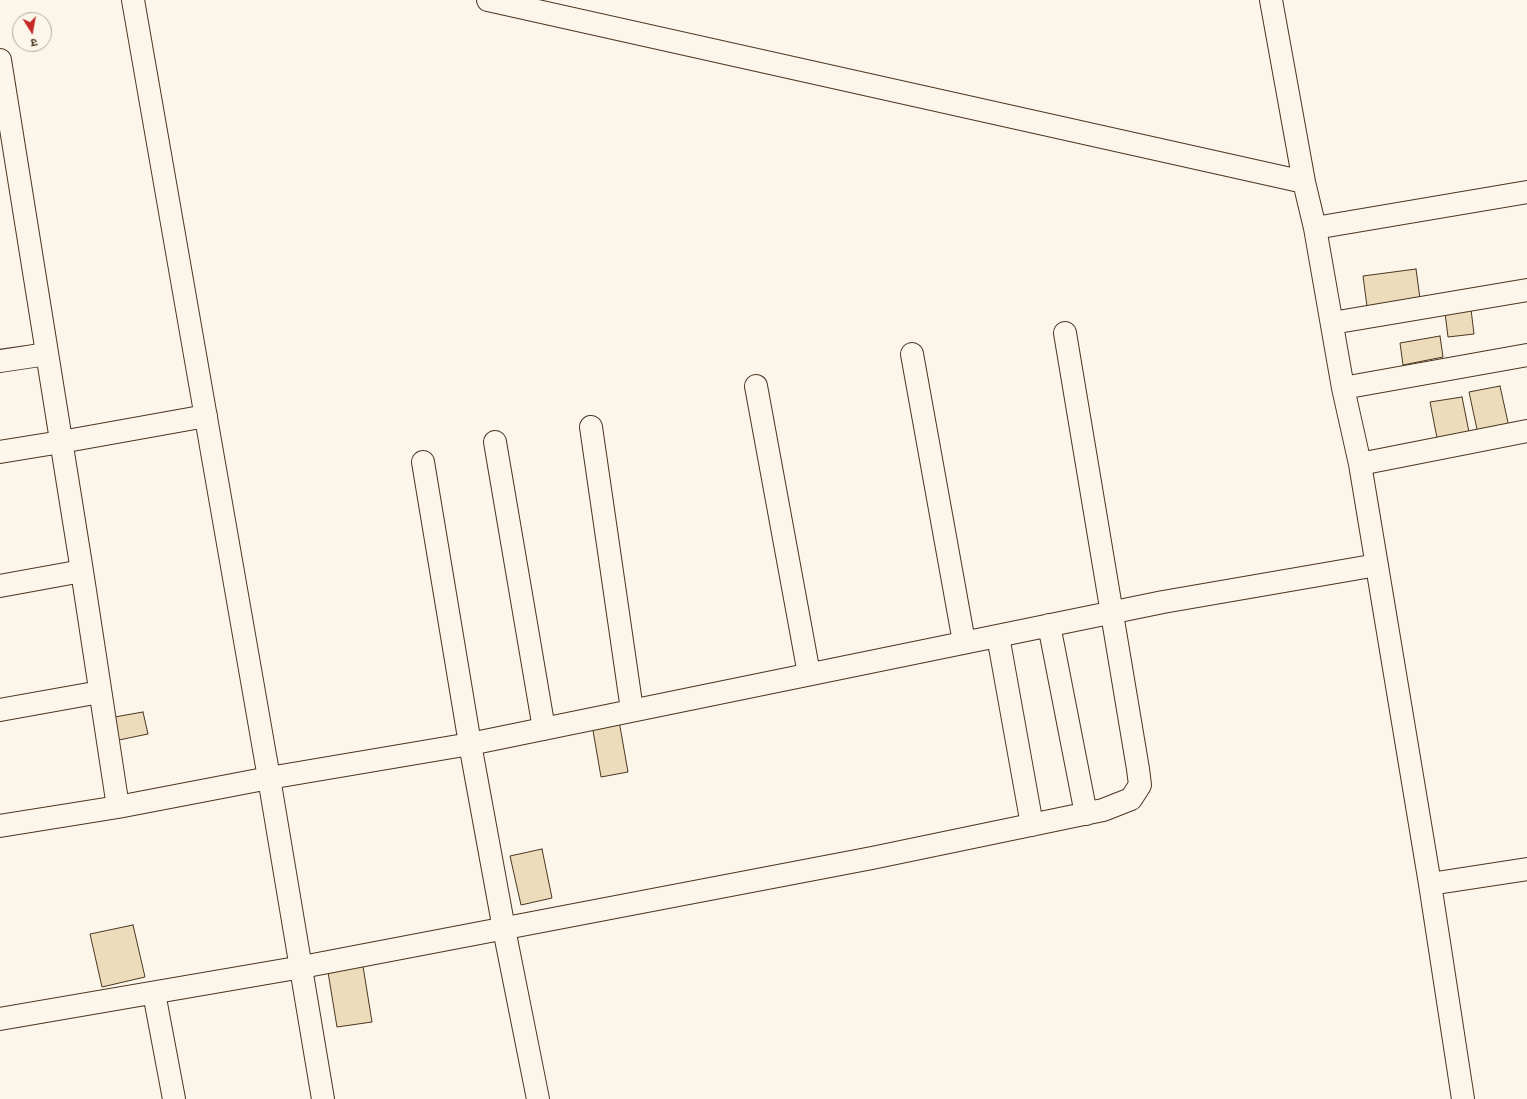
<!DOCTYPE html>
<html>
<head>
<meta charset="utf-8">
<style>
	body { margin:0 }
	#map { position:relative; width:1527px; height:1099px; overflow:hidden; background:#fbf6e9; font-family:"DM Sans","Noto Sans Devanagari",sans-serif }
	canvas { display:block }
	.north { position:absolute; left:12px; top:12px; width:40px; height:40px; box-sizing:border-box; background:#fbf6e9; border:1px solid #b4a999; border-radius:50%; rotate:169deg; font-size:11px; font-weight:700; line-height:16px; text-align:center; color:#4a3520 }
	.north::after { content:''; display:block; margin:auto; width:14px; height:18px; background:#c62828; clip-path:polygon(50% 0,100% 100%,50% 72%,0 100%) }
</style>
</head>
<body>
<div id="map">
<canvas width="1527" height="1099"></canvas>
<div class="north">उ</div>
</div>
<script>
const g = document.querySelector('canvas').getContext('2d');
g.lineJoin = 'round';
function paint(path, color) { g.fillStyle = color; g.fill(path, 'evenodd'); }
const toPath = rows => new Path2D(rows.map(r => 'M' + r).join(''));
function trace(path, color, width, dash) { g.strokeStyle = color; g.lineWidth = width; g.lineCap = dash ? 'butt' : 'round'; g.setLineDash(dash || []); g.stroke(path); }
const building = toPath([
	[1416,269,1421,306,1368,314,1363,276,1416,269],
	[1470,301,1474,334,1448,337,1444,305,1470,301],
	[1440,336,1443,357,1403,365,1400,343,1440,336],
	[1500,386,1509,427,1478,434,1469,392,1500,386],
	[1462,397,1470,437,1438,443,1430,402,1462,397],
	[143,712,148,734,114,741,109,718,143,712],
	[618,715,628,772,601,777,591,719,618,715],
	[542,849,552,898,521,905,510,856,542,849],
	[133,925,145,977,102,987,90,934,133,925],
	[362,960,372,1022,337,1027,327,966,362,960]
]);
paint(building, '#ecdcbc');
trace(building, '#4a3520', 1);
const minor = toPath([
	[133,0,269,778,323,1099],
	[488,0,1304,182],
	[1271,0,1304,182,1315,228,1343,388,1360,464,1430,884,1463,1099],
	[0,60,82,571,118,807],
	[1315,228,1527,192],
	[1332,323,1527,290],
	[912,354,964,642],
	[0,361,47,354],
	[756,386,809,674],
	[1343,388,1527,355],
	[591,427,632,710],
	[495,442,544,729],
	[0,452,61,442,206,416],
	[423,462,470,744,504,929,538,1099],
	[1360,464,1527,431],
	[0,586,82,571],
	[1049,625,1086,814],
	[998,636,1032,825],
	[0,710,100,692],
	[0,826,118,807,269,778,470,744,1163,602,1377,565],
	[1430,884,1527,869],
	[154,993,174,1099],
	[0,1019,302,967,872,858,1103,810,1131,799,1140,785,1138,769,1065,333]
]);
trace(minor, '#4a3520', 24);
trace(minor, '#fbf6e9', 22);
</script>
</body>
</html>
